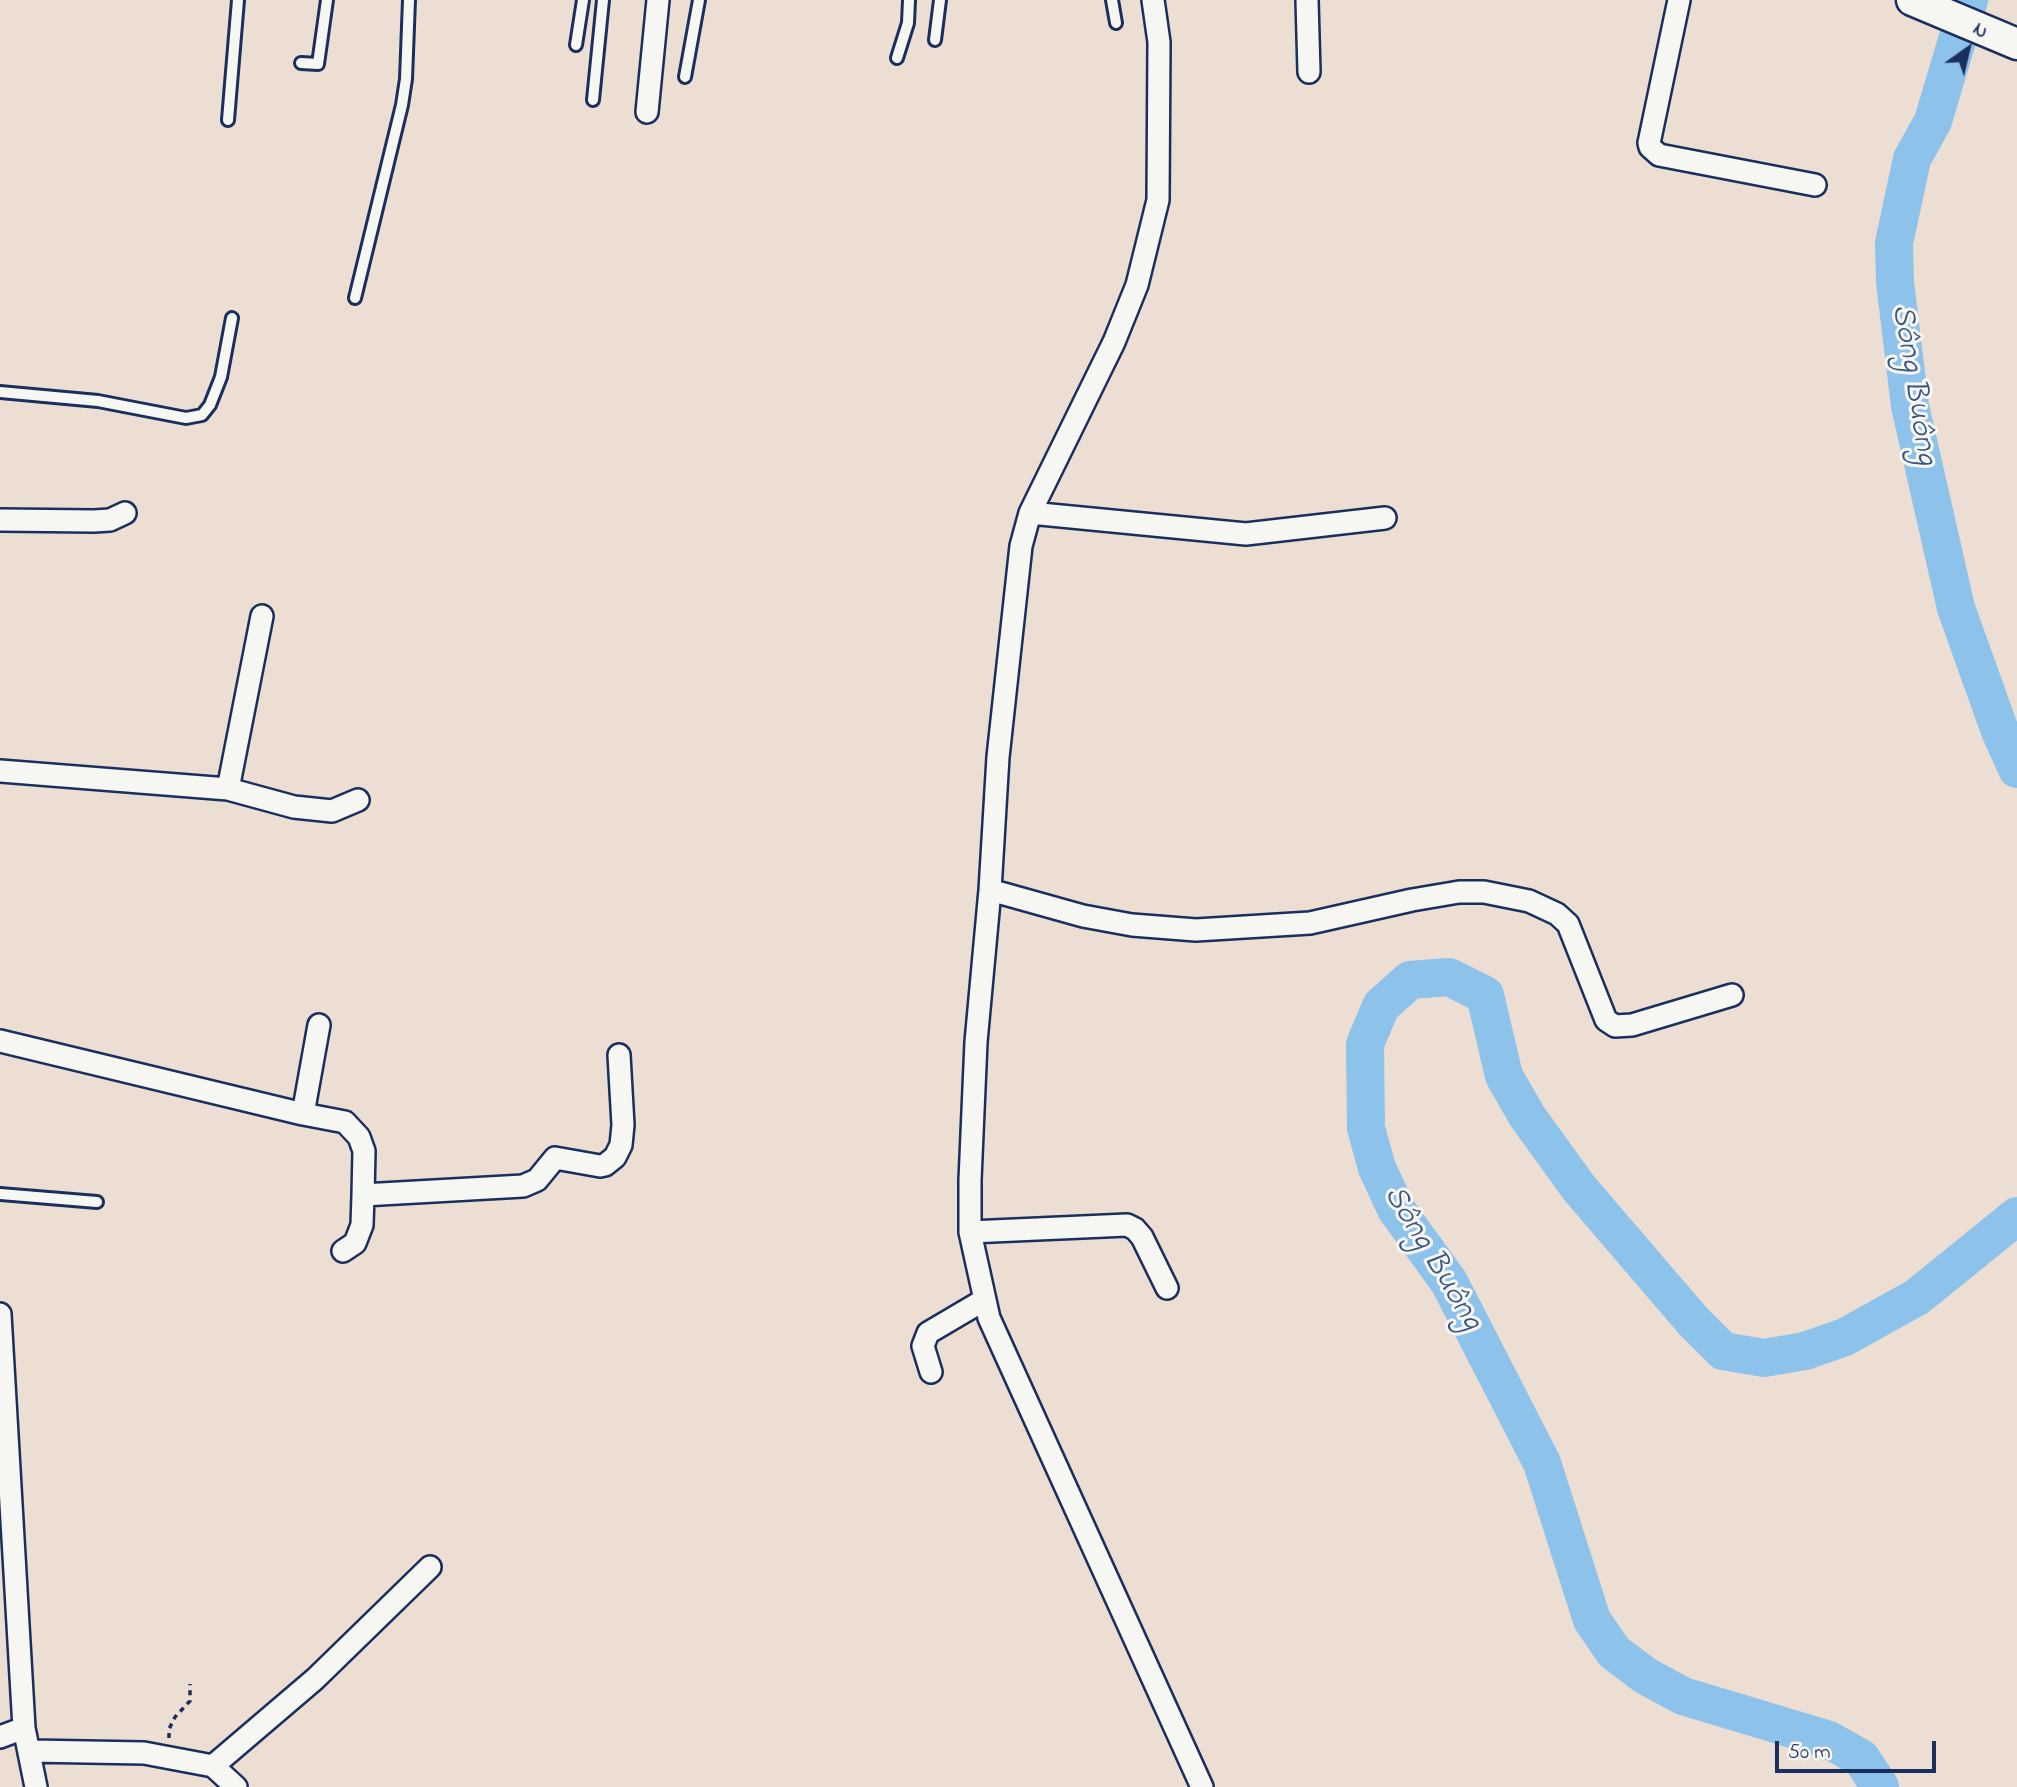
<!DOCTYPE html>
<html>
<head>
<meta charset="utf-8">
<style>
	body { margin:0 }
	#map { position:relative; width:2017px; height:1787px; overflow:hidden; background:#edded3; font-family:"Indie Flower",sans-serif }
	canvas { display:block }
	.north { position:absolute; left:1933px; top:14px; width:70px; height:70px; -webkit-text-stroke:5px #f6f6f2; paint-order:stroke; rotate:34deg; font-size:19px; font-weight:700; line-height:28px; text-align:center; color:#1b2f5e }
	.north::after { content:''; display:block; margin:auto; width:24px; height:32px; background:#1b2f5e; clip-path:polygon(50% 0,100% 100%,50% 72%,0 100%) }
	.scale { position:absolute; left:1775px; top:1741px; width:161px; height:32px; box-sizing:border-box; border:4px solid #1b2f5e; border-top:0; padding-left:9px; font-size:21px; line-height:24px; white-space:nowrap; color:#1b2f5e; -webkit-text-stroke:5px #f6f6f2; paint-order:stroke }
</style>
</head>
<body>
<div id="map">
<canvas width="2017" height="1787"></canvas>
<div class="north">N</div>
<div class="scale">50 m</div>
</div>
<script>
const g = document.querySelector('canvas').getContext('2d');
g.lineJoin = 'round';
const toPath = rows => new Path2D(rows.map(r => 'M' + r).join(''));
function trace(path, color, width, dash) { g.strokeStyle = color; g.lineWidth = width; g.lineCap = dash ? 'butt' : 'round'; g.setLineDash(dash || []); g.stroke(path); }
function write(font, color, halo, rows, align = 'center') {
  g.font = font + ' "Indie Flower",sans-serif'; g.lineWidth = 6; g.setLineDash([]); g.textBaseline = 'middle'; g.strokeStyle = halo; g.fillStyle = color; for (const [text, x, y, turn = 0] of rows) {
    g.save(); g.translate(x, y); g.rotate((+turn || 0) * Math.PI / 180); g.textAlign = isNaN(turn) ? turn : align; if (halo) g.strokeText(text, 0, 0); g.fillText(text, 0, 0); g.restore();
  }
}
trace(toPath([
	[1969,0,1933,121,1912,159,1894,243,1895,282,1910,406,1956,608,2000,731,2017,769],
	[1880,1787,1861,1758,1829,1740,1683,1696,1646,1676,1614,1652,1592,1620,1542,1463,1449,1282,1396,1209,1377,1168,1366,1128,1365,1044,1381,1006,1410,980,1449,977,1485,995,1504,1076,1527,1116,1579,1188,1693,1321,1723,1351,1764,1358,1805,1351,1845,1337,1917,1297,2017,1216]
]), '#8dc2eb', 38);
const service = toPath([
	[1112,0,1116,23],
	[935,40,940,0],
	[576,45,583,0],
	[897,58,908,23,909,0],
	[301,63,318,64,327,0],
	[685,77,699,0],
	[593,100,603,0],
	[228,120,238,0],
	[355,298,402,105,406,79,409,0],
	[0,392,98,401,186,418,202,415,210,405,221,377,232,318],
	[0,1194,97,1202]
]);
const minor = toPath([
	[1153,0,1159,42,1158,200,1137,285,1114,342,1030,513,1021,546,998,757,990,890,976,1042,970,1180,970,1232,989,1318,1202,1787],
	[1307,0,1309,72],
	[1679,0,1649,143,1650,147,1659,155,1815,185],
	[647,112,658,0],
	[1030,513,1246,534,1385,518],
	[0,520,94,521,110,520,125,513],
	[0,771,228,789,294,807,332,811,358,800],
	[228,789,262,616],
	[990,890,1083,916,1132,925,1196,930,1310,923,1412,900,1459,892,1484,892,1529,901,1557,914,1568,924,1606,1020,1615,1026,1632,1025,1732,995],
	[0,1041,303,1114,345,1122,359,1137,364,1151,363,1195,362,1225,355,1243,343,1251],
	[303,1114,319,1025],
	[363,1195,523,1186,537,1180,555,1158,600,1166,605,1165,615,1157,621,1145,623,1125,619,1055],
	[970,1232,1127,1225,1135,1229,1142,1237,1167,1288],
	[0,1314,24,1728,36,1787],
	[931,1372,923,1346,928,1333,984,1300],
	[0,1737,24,1728],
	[30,1751,144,1753,213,1766,236,1787],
	[213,1766,315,1679,430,1567]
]);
const secondary = toPath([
	[1912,0,2017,44]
]);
trace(service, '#1b2f5e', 16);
trace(minor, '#1b2f5e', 26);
trace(secondary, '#1b2f5e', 35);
trace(toPath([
	[169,1738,169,1729,175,1717,190,1701,190,1684]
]), '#1b2f5e', 3.5, [5, 5]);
trace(service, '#f6f6f2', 10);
trace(minor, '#f6f6f2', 21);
trace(secondary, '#f6f6f2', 30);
write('italic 32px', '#385481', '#f6f6f2', [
	["Sông Buông",1912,385,81],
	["Sông Buông",1431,1259,59]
]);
</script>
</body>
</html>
